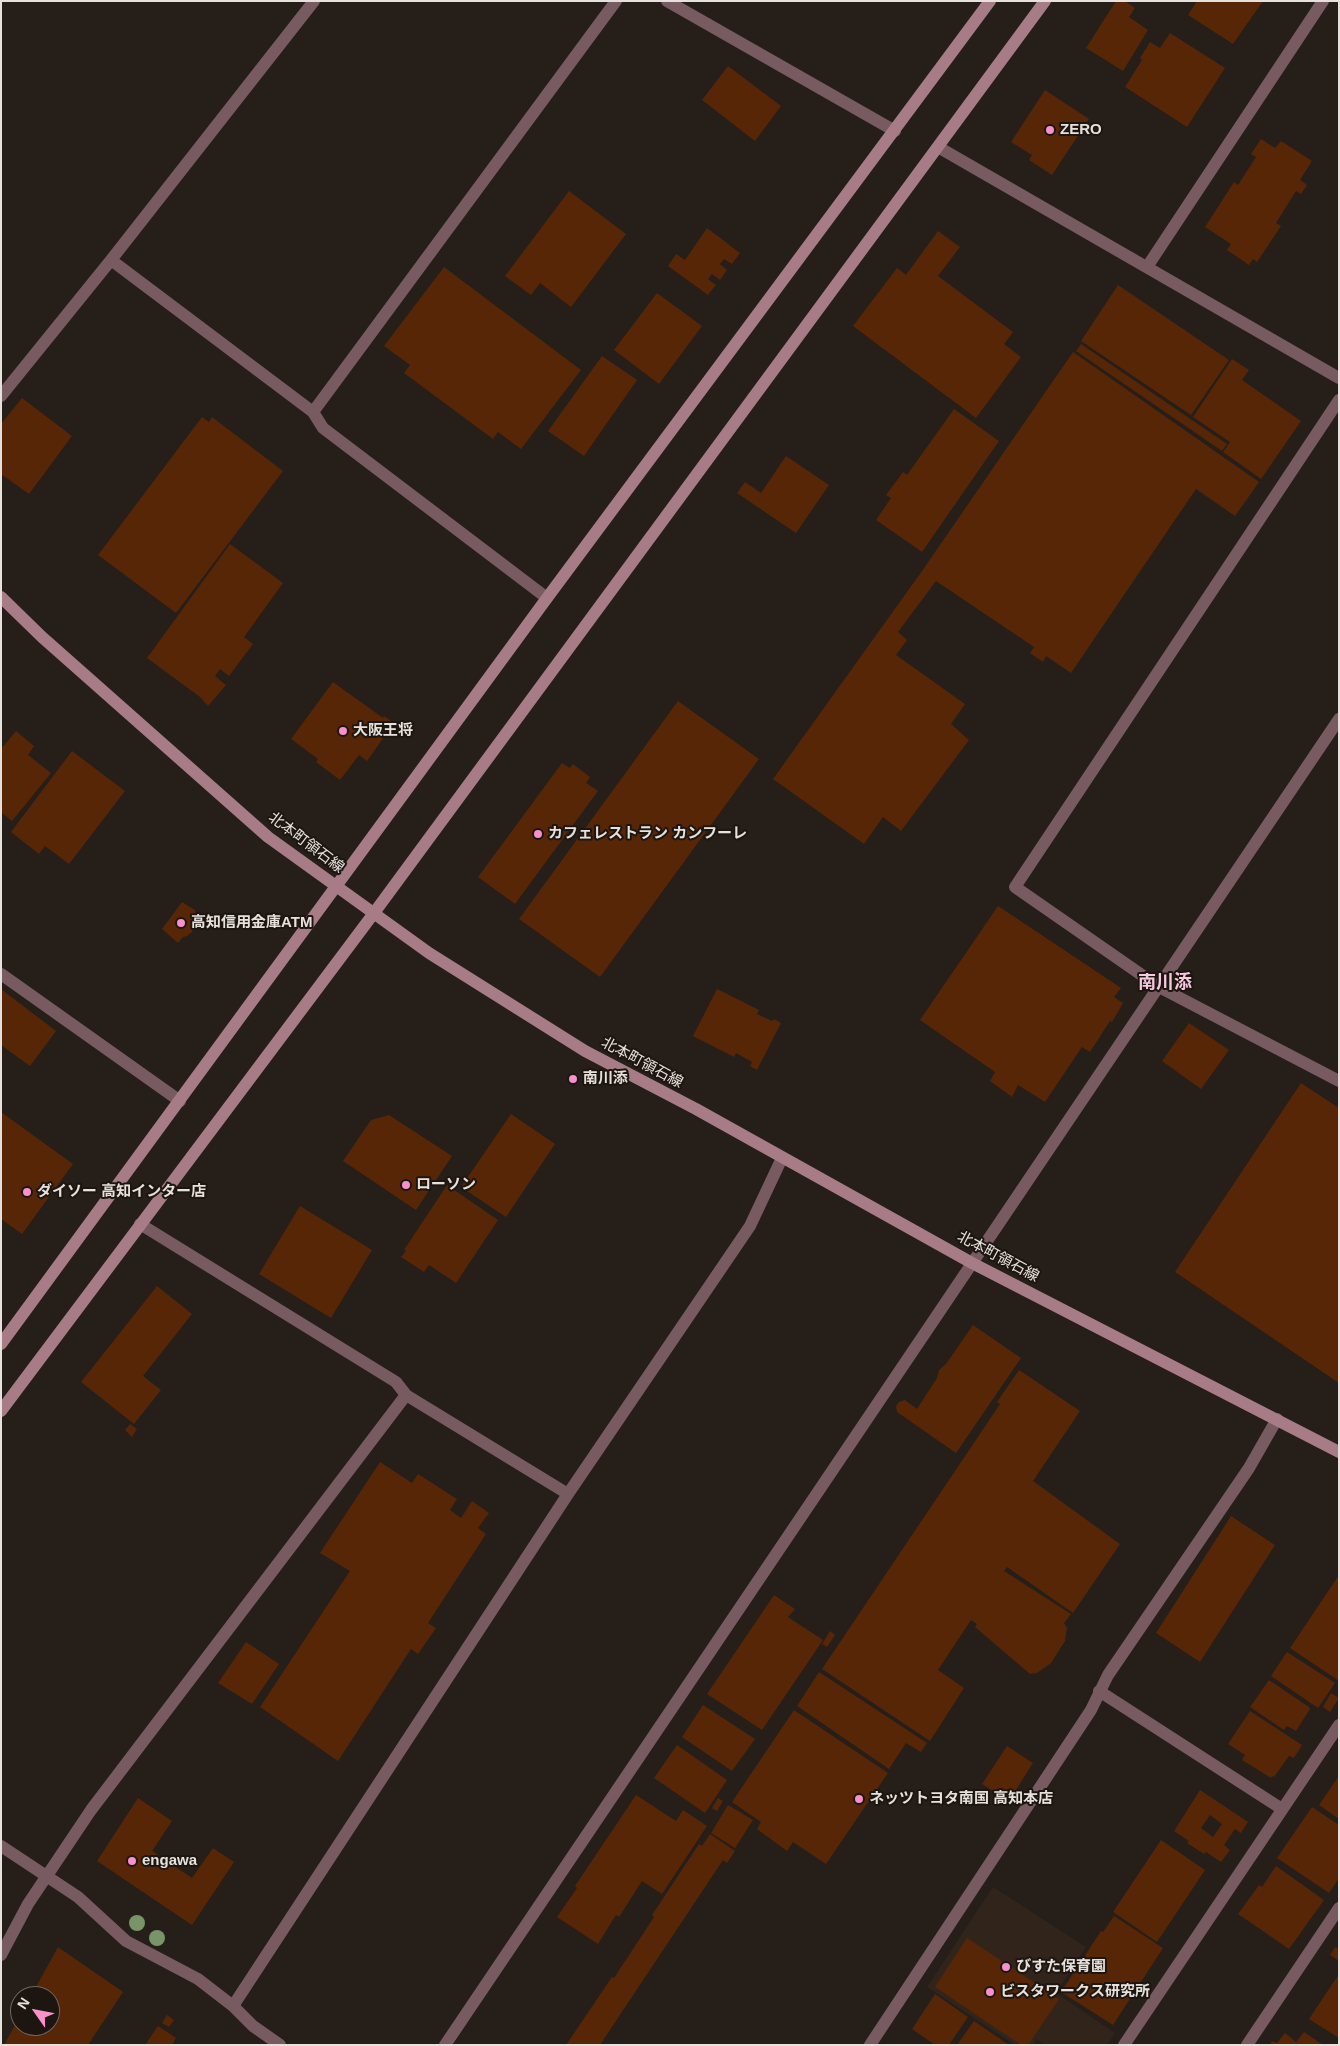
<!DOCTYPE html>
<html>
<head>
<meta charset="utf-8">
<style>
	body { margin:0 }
	#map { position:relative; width:1340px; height:2046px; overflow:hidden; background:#261e19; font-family:Arial,sans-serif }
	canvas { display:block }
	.frame { position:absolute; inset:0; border:2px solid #e6e1dd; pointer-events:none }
	.north { position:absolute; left:10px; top:1986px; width:50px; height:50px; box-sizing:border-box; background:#1c1510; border:1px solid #6d6762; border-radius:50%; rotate:303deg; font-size:14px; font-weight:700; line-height:20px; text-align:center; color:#e6e1dd }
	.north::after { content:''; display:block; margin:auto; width:18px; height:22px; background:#f890cc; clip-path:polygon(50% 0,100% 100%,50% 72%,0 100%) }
</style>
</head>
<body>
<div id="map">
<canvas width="1340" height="2046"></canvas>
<div class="frame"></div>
<div class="north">N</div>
</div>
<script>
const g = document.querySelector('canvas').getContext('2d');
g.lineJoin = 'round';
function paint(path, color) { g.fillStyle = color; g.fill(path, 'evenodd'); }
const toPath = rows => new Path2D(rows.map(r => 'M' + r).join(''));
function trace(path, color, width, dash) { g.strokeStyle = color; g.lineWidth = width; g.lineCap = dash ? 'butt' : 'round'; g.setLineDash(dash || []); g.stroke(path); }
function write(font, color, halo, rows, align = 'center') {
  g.font = font + ' Arial,"Noto Sans JP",sans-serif'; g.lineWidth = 4; g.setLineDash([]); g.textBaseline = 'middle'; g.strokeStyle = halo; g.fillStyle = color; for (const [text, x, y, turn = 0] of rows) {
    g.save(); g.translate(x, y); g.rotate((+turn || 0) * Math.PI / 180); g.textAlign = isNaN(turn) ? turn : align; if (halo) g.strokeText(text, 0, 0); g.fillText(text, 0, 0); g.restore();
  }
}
paint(toPath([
	[993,1887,1086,1947,1056,1993,1115,2033,1107,2045,1045,2045,1036,2039,1033,2045,1015,2045,927,1987]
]), '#31251b');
paint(toPath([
	[1116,1,1125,1,1135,8,1129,17,1148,30,1123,71,1086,48],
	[1197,1,1263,1,1233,44,1188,15],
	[1170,33,1225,68,1187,127,1125,87,1142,60,1140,58,1150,42,1160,48],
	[728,66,781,106,755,141,702,100],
	[1045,90,1089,119,1052,175,1029,160,1032,155,1011,142],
	[1261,139,1275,148,1281,141,1312,161,1300,180,1307,185,1301,194,1296,191,1276,223,1281,226,1257,262,1253,259,1249,265,1227,250,1231,244,1205,227,1234,182,1238,185,1256,157,1251,154],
	[569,191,626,234,571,307,540,283,531,295,505,276],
	[707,228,740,253,732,264,724,259,720,264,727,270,720,280,712,274,708,279,716,285,708,295,668,266,676,254,685,260],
	[938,231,960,247,938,276,1013,332,1004,344,1021,357,976,418,853,326,897,268,906,275],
	[444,267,581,370,521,449,498,432,493,439,404,373,410,365,384,346],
	[1118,285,1229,360,1191,415,1081,341],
	[657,293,702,326,659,384,614,350],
	[1081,344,1227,444,1222,451,1076,351],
	[1073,352,1259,482,1235,516,1196,489,1071,673,1046,656,1043,662,1030,653,1034,647,936,581,898,632,907,640,896,655,965,704,951,724,969,740,901,831,883,817,864,844,773,779,922,571],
	[602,356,637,380,584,456,548,431],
	[1232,359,1249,370,1242,380,1301,421,1261,479,1223,452,1230,442,1193,417],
	[22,398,72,436,29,494,1,474,1,424],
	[954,409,999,441,922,552,876,520,891,498,886,495,903,472,907,475],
	[202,417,209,422,212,417,283,471,176,613,98,555],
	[786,456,829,485,796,533,737,493,745,482,761,493],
	[230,544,283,583,244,637,253,644,229,676,220,669,215,676,226,685,208,706,200,697,147,658],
	[333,682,383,718,384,716,394,723,367,761,359,755,340,780,316,762,318,759,291,739],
	[678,701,759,759,600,977,519,919],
	[16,731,34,746,28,755,51,773,12,821,1,812,1,749],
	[72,751,125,791,69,864,45,846,39,854,11,832],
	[562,763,570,768,573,764,590,777,586,783,598,791,515,904,478,877],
	[182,902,195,910,197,921,192,932,187,936,183,937,178,943,162,929],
	[998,906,1121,988,1114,997,1123,1003,1112,1022,1110,1021,1090,1052,1082,1047,1045,1102,1018,1085,1012,1097,990,1081,995,1072,920,1020],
	[1,989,56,1031,30,1066,1,1045],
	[717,989,759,1010,757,1014,772,1021,774,1019,781,1023,757,1070,750,1066,752,1062,736,1053,734,1057,693,1036],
	[1189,1023,1229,1050,1201,1089,1162,1061],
	[1301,1083,1339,1108,1339,1383,1175,1272],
	[1,1112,73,1164,22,1234,1,1219],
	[511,1114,555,1144,506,1217,461,1187],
	[389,1115,452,1156,416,1210,343,1161,371,1120],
	[447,1185,498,1220,456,1283,429,1265,424,1272,401,1257,406,1251,404,1250],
	[300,1206,372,1250,331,1318,259,1274],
	[157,1286,192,1314,143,1376,161,1390,134,1424,81,1382],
	[973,1325,1021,1358,956,1453,897,1412,896,1406,899,1402,905,1400,917,1409,937,1378,939,1370,946,1364],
	[1019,1370,1080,1411,1033,1481,1120,1544,1073,1613,1007,1567,1004,1571,1071,1614,1064,1623,1067,1628,1065,1641,1051,1663,1037,1673,1030,1674,975,1627,977,1624,971,1620,938,1670,964,1688,930,1741,822,1669,1000,1404,997,1402],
	[130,1424,137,1429,132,1437,125,1430],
	[380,1462,412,1483,418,1474,457,1499,450,1510,461,1518,472,1501,489,1513,478,1528,486,1534,428,1623,436,1628,418,1654,411,1649,338,1761,260,1707,350,1571,320,1553],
	[1231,1516,1275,1545,1200,1662,1156,1633],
	[1339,1575,1339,1681,1290,1648],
	[774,1595,795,1609,788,1617,823,1640,762,1730,707,1694],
	[830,1631,835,1635,827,1647,822,1644],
	[246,1642,279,1664,252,1704,218,1683],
	[1287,1652,1335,1683,1318,1708,1271,1676],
	[819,1672,927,1743,921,1752,906,1743,889,1769,797,1706],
	[1269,1680,1309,1707,1310,1709,1296,1731,1287,1726,1284,1730,1250,1707],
	[1331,1693,1339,1698,1330,1712,1323,1707],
	[703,1705,755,1739,732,1771,682,1737],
	[794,1710,888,1773,826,1864,793,1842,787,1851,757,1829,761,1822,732,1802],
	[1250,1711,1302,1745,1294,1758,1289,1756,1274,1777,1272,1776,1271,1778,1242,1760,1245,1755,1228,1744],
	[677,1745,727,1780,705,1813,654,1778],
	[1007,1746,1033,1763,1009,1801,982,1784],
	[1339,1776,1339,1819,1319,1805],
	[1200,1790,1248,1822,1241,1833,1235,1829,1224,1845,1230,1850,1221,1862,1206,1852,1204,1854,1187,1843,1189,1841,1174,1831],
	[1210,1815,1222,1824,1213,1837,1201,1828],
	[636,1795,676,1821,683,1810,707,1826,662,1894,642,1881,619,1917,616,1915,598,1944,557,1917,577,1888,575,1886],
	[138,1798,172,1821,152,1851,192,1878,213,1848,234,1862,192,1925,97,1861],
	[718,1798,723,1801,717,1811,712,1808],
	[728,1805,753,1820,735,1848,711,1833],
	[1312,1807,1339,1825,1339,1878,1329,1893,1277,1858],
	[710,1834,735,1851,727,1863,723,1860,600,2045,566,2045,612,1977,614,1978,654,1917,652,1915,699,1844,702,1846],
	[1161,1840,1205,1870,1157,1942,1113,1912],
	[1276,1866,1324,1900,1289,1949,1238,1914,1259,1885,1262,1887],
	[1114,1916,1163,1948,1113,2025,1061,1992,1101,1931,1103,1932],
	[967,1938,1059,1999,1028,2045,1021,2045,935,1987],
	[58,1947,123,1992,88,2045,4,2045,20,2016,20,2026,50,2026,50,1996,31,1996],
	[1335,1947,1339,1949,1339,1961,1330,1955],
	[1339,1974,1339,2038,1309,2019],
	[935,1994,968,2017,949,2045,935,2045,912,2029],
	[167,2015,174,2020,169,2027,162,2023],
	[974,2021,1009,2045,957,2045],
	[158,2026,176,2038,172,2045,145,2045],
	[1304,2032,1323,2045,1270,2045,1272,2041,1277,2043,1285,2033,1296,2042]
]), '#572607');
trace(toPath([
	[667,1,895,131],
	[938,147,1339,378],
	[111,260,313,412,323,428,547,598],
	[1147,267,1323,1],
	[1,396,111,260,314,1],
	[1339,400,1015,887,1159,987,1339,1081],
	[313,412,616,1],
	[1,974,180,1101],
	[140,1224,396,1382,406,1395,568,1494],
	[1099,1691,1282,1809],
	[1,1846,78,1897,126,1941,198,1979,233,2006,253,2026,280,2045],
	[1,1955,28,1904,91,1810,406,1395],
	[233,2006,568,1494,750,1226,782,1158],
	[445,2045,1339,719],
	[870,2045,1091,1710,1108,1675,1249,1468,1277,1419],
	[1124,2045,1339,1725],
	[1247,2045,1339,1908]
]), '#775b61', 12);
trace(toPath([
	[1,597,42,637,268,837,429,953,585,1051,696,1109,972,1263,1339,1452],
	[1,1344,547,598,990,1],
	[1,1411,374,913,1045,1]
]), '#a87c86', 12);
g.fillStyle = '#789469';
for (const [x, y] of [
	[137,1923],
	[157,1938]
]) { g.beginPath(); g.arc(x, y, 8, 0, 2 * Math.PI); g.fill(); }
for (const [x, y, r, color] of [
	[1050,130,5,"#f890cc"],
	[343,731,5,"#f890cc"],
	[538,834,5,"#f890cc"],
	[181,923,5,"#f890cc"],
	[573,1079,5,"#f890cc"],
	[406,1185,5,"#f890cc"],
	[27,1192,5,"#f890cc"],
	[859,1799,5,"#f890cc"],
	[132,1861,5,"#f890cc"],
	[1006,1967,5,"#f890cc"],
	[990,1992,5,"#f890cc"]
]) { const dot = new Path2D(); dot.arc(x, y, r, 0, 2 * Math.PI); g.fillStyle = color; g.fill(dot); trace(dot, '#1c1510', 2); }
write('bold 15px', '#e6e1dd', '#1c1510', [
	["ZERO",1060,130],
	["大阪王将",353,731],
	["カフェレストラン カンフーレ",548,834],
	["高知信用金庫ATM",191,923],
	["南川添",583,1079],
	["ローソン",416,1185],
	["ダイソー 高知インター店",37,1192],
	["ネッツトヨタ南国 高知本店",869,1799],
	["engawa",142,1861],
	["びすた保育園",1016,1967],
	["ビスタワークス研究所",1000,1992]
], 'left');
write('15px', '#e6e1dd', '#1c1510', [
	["北本町領石線",306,843,37],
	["北本町領石線",642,1063,28],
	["北本町領石線",998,1257,28]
]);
write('bold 18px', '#f6c8e1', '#1c1510', [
	["南川添",1165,983]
]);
</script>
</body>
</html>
